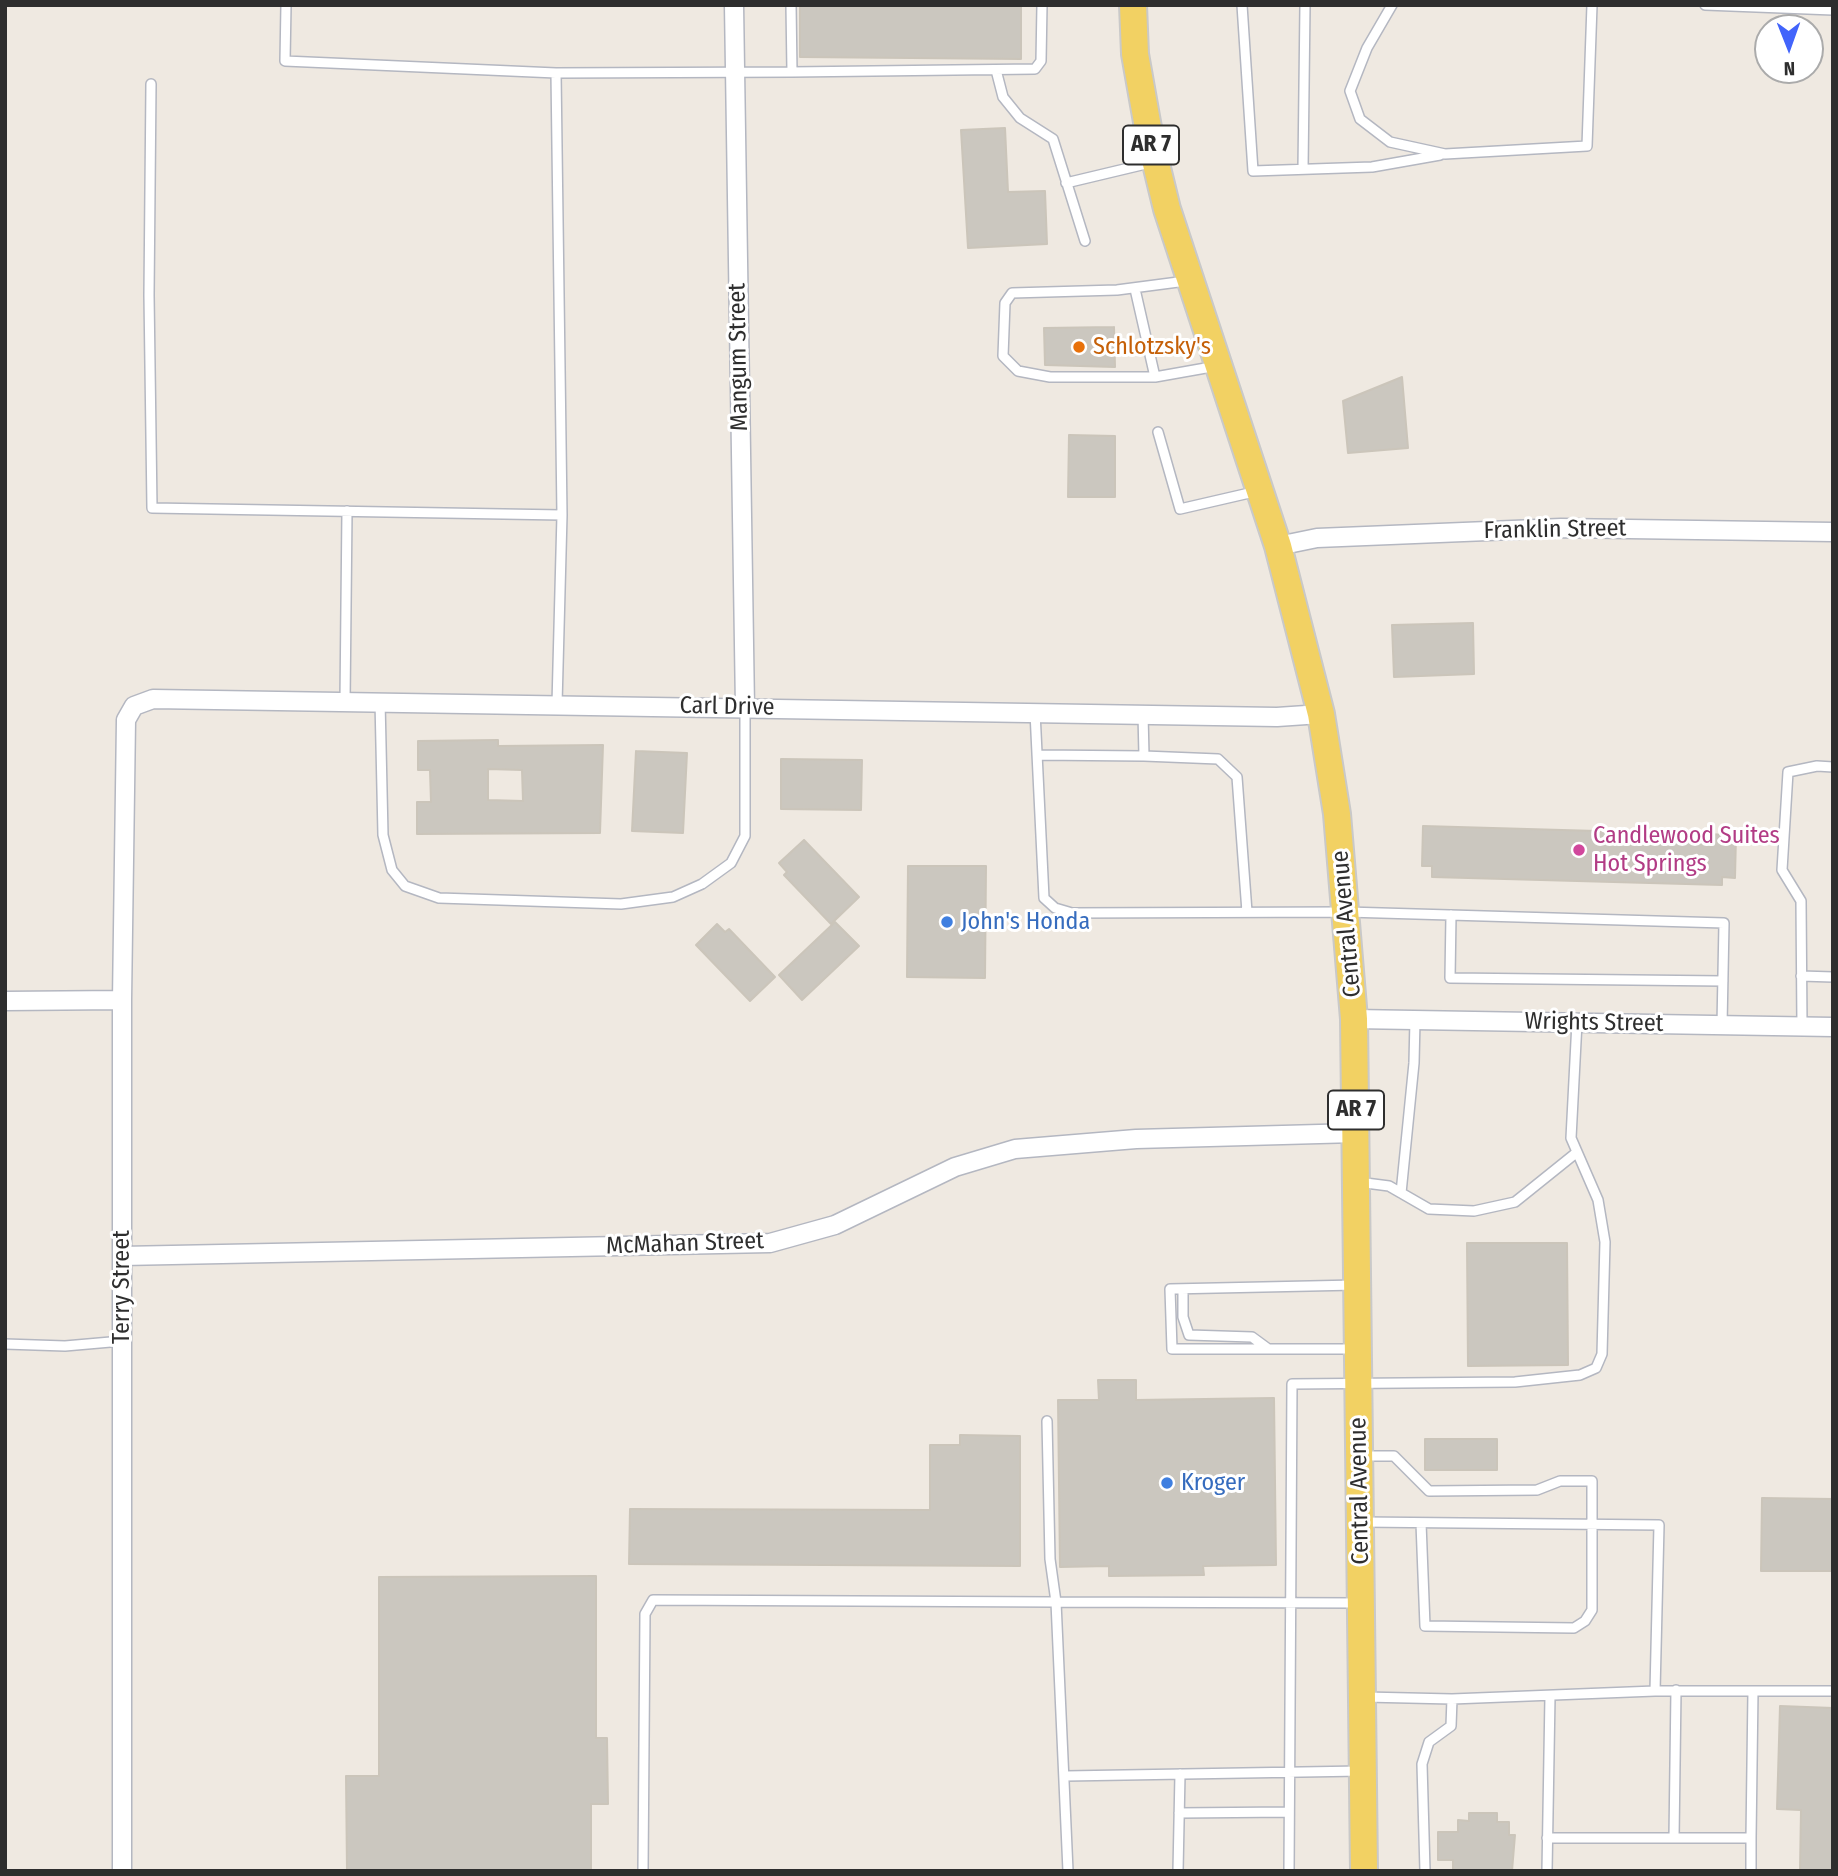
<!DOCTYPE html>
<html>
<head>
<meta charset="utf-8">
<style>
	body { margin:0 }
	#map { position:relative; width:1838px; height:1876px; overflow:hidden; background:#efe9e1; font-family:"Fira Sans Condensed",sans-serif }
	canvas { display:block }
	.frame { position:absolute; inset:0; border:7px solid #2e2e2e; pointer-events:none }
	.north { position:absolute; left:1754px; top:14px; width:70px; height:70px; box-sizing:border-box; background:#fff; border:2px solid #ababab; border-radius:50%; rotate:179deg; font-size:19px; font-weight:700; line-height:28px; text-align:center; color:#2e2e2e }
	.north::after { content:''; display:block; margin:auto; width:24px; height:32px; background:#4264fb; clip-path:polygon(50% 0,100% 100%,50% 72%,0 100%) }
</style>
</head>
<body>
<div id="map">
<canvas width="1838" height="1876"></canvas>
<div class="frame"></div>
<div class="north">N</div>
</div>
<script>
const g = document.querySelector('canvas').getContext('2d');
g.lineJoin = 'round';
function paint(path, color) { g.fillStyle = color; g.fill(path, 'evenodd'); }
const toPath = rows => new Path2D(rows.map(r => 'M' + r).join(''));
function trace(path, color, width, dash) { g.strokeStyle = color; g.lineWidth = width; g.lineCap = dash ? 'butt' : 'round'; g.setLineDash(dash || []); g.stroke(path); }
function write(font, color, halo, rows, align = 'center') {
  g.font = font + ' "Fira Sans Condensed",sans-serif'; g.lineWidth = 6; g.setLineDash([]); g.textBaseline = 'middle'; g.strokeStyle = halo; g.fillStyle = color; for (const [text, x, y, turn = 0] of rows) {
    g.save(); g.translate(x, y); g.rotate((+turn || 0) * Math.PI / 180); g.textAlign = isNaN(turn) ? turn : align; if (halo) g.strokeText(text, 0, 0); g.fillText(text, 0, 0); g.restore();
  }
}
const building = toPath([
	[800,5,1021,5,1021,59,800,57,800,5],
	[1005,128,1008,192,1045,191,1047,244,968,248,961,130,1005,128],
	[1114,327,1115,367,1045,365,1044,328,1114,327],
	[1402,377,1408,448,1348,453,1343,401,1402,377],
	[1069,435,1115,436,1115,497,1068,497,1069,435],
	[1473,623,1474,674,1394,677,1392,625,1473,623],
	[498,740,498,746,603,745,600,833,417,834,417,802,431,802,430,770,418,770,418,741,498,740],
	[488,769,522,770,523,801,488,800,488,769],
	[636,751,687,753,683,833,632,831,636,751],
	[781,759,862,760,861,810,781,809,781,759],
	[1423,826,1736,835,1735,878,1722,877,1722,885,1432,877,1432,866,1422,866,1423,826],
	[804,840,859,897,831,924,784,875,787,872,779,863,804,840],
	[908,866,986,866,985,978,907,977,908,866],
	[835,922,859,946,802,1000,779,975,835,922],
	[717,924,725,932,729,929,775,977,750,1001,696,945,717,924],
	[1467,1243,1567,1243,1568,1365,1468,1366,1467,1243],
	[1098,1380,1136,1380,1136,1400,1274,1398,1276,1565,1203,1566,1204,1575,1109,1576,1109,1566,1060,1567,1058,1400,1099,1400,1098,1380],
	[960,1435,1020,1436,1020,1566,629,1564,630,1509,930,1510,930,1445,960,1445,960,1435],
	[1425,1439,1497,1439,1497,1470,1425,1470,1425,1439],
	[1762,1498,1833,1499,1833,1571,1761,1571,1762,1498],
	[596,1576,596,1738,607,1738,608,1804,591,1804,591,1871,347,1871,346,1776,379,1776,379,1577,596,1576],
	[1780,1706,1833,1708,1833,1871,1800,1871,1801,1810,1777,1809,1780,1706],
	[1469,1813,1497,1813,1497,1822,1509,1822,1509,1835,1515,1835,1512,1871,1453,1871,1453,1860,1438,1860,1438,1832,1458,1832,1458,1820,1469,1821,1469,1813]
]);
paint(building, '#cbc7bf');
trace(building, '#cbc5ba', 2);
const lane = toPath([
	[286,5,285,61,556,73,792,72,791,5],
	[1242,5,1253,171,1372,167,1440,155],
	[1392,5,1367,48,1350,91,1360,119,1390,142,1445,154,1587,146,1592,5],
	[1705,5,1833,10],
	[996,70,1003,97,1020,118,1053,139,1085,241],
	[792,72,1035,69,1041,61,1042,5],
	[556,73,562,515,557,704],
	[151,84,149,295,152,508,562,515],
	[1303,169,1305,5],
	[1066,183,1154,162],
	[1186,281,1117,290,1012,293,1005,303,1003,356,1018,371,1050,377,1155,377,1217,366],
	[1135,289,1155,377],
	[1158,432,1180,509,1258,491],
	[345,701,347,511],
	[380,701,383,835,392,870,405,886,439,898,621,904,673,897,702,884,731,863,745,836,745,708],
	[1035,712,1044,898,1055,908,1072,913,1347,912,1724,923,1722,1025],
	[1143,714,1144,756,1218,759,1237,777,1247,912],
	[1037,755,1144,756],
	[1451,915,1450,978,1723,981],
	[1801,976,1833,977],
	[1802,1026,1801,901,1782,870,1788,772,1817,766,1833,767],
	[1358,1182,1389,1186,1429,1209,1474,1211,1515,1202,1576,1153],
	[1401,1193,1414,1063,1415,1020],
	[1356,1285,1170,1289,1172,1349,1357,1349],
	[1183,1289,1183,1317,1189,1335,1252,1337,1267,1348],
	[5,1344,65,1346,122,1341],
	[1363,1456,1394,1456,1429,1491,1537,1490,1560,1481,1592,1481,1592,1610,1585,1621,1574,1628,1425,1626,1421,1523],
	[1362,1522,1659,1525,1655,1691,1452,1699,1365,1697],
	[1676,1690,1674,1838,1751,1838,1751,1871],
	[1655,1691,1833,1691],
	[1066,1776,1361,1771],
	[1179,1813,1289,1812],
	[1547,1838,1674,1838],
	[1751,1838,1753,1691],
	[643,1871,645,1614,653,1600,1056,1602,1050,1559,1047,1421],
	[1068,1871,1056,1602,1359,1603],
	[1178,1871,1180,1774],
	[1289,1871,1292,1384,1515,1382,1580,1375,1596,1368,1602,1354,1605,1242,1598,1200,1571,1138,1577,1022],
	[1425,1871,1422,1764,1429,1742,1451,1726,1452,1699],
	[1547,1871,1550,1696]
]);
const street = toPath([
	[734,5,745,708],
	[1278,546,1317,538,1561,528,1833,532],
	[5,1001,122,1000],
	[1354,1019,1833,1027],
	[122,1256,770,1243,835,1225,955,1167,1015,1149,1136,1139,1356,1133],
	[122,1871,122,1000,126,720,134,706,153,699,1277,717,1321,714]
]);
const primary = toPath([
	[1133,5,1135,54,1150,139,1167,209,1278,546,1321,714,1337,814,1354,1019,1364,1871]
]);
trace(lane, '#b4b7c1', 12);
trace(street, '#b4b7c1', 21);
trace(primary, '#c9c9c9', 30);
trace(lane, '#fff', 9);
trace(street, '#fff', 18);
trace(primary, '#f2d163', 26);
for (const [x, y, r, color] of [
	[1079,347,7,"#e8710a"],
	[1579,850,7,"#d1479c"],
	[947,922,7,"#3f7fe0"],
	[1167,1483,7,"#3f7fe0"]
]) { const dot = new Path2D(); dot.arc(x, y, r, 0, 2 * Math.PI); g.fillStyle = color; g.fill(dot); trace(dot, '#fff', 2.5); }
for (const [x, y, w] of [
	[1151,145,56],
	[1356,1110,56]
]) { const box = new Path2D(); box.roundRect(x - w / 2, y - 19.5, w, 39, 5); g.fillStyle = '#fff'; g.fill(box); trace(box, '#2e2e2e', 2); }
write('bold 23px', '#2e2e2e', null, [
	["AR 7",1151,145],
	["AR 7",1356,1110]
]);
write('24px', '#c56008', '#fff', [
	["Schlotzsky's",1093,347]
], 'left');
write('24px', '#2e2e2e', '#fff', [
	["Mangum Street",739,357,-91],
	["Franklin Street",1555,530,-1],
	["Carl Drive",727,707,1],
	["Central Avenue",1347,924,-95],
	["Wrights Street",1594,1023,1],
	["McMahan Street",685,1244,-2],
	["Terry Street",122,1287,-90],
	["Central Avenue",1360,1491,-91]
]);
write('24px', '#b23c85', '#fff', [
	["Candlewood Suites",1593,836],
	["Hot Springs",1593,864]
], 'left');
write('24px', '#366cbe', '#fff', [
	["John's Honda",961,922],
	["Kroger",1181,1483]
], 'left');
</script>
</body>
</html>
